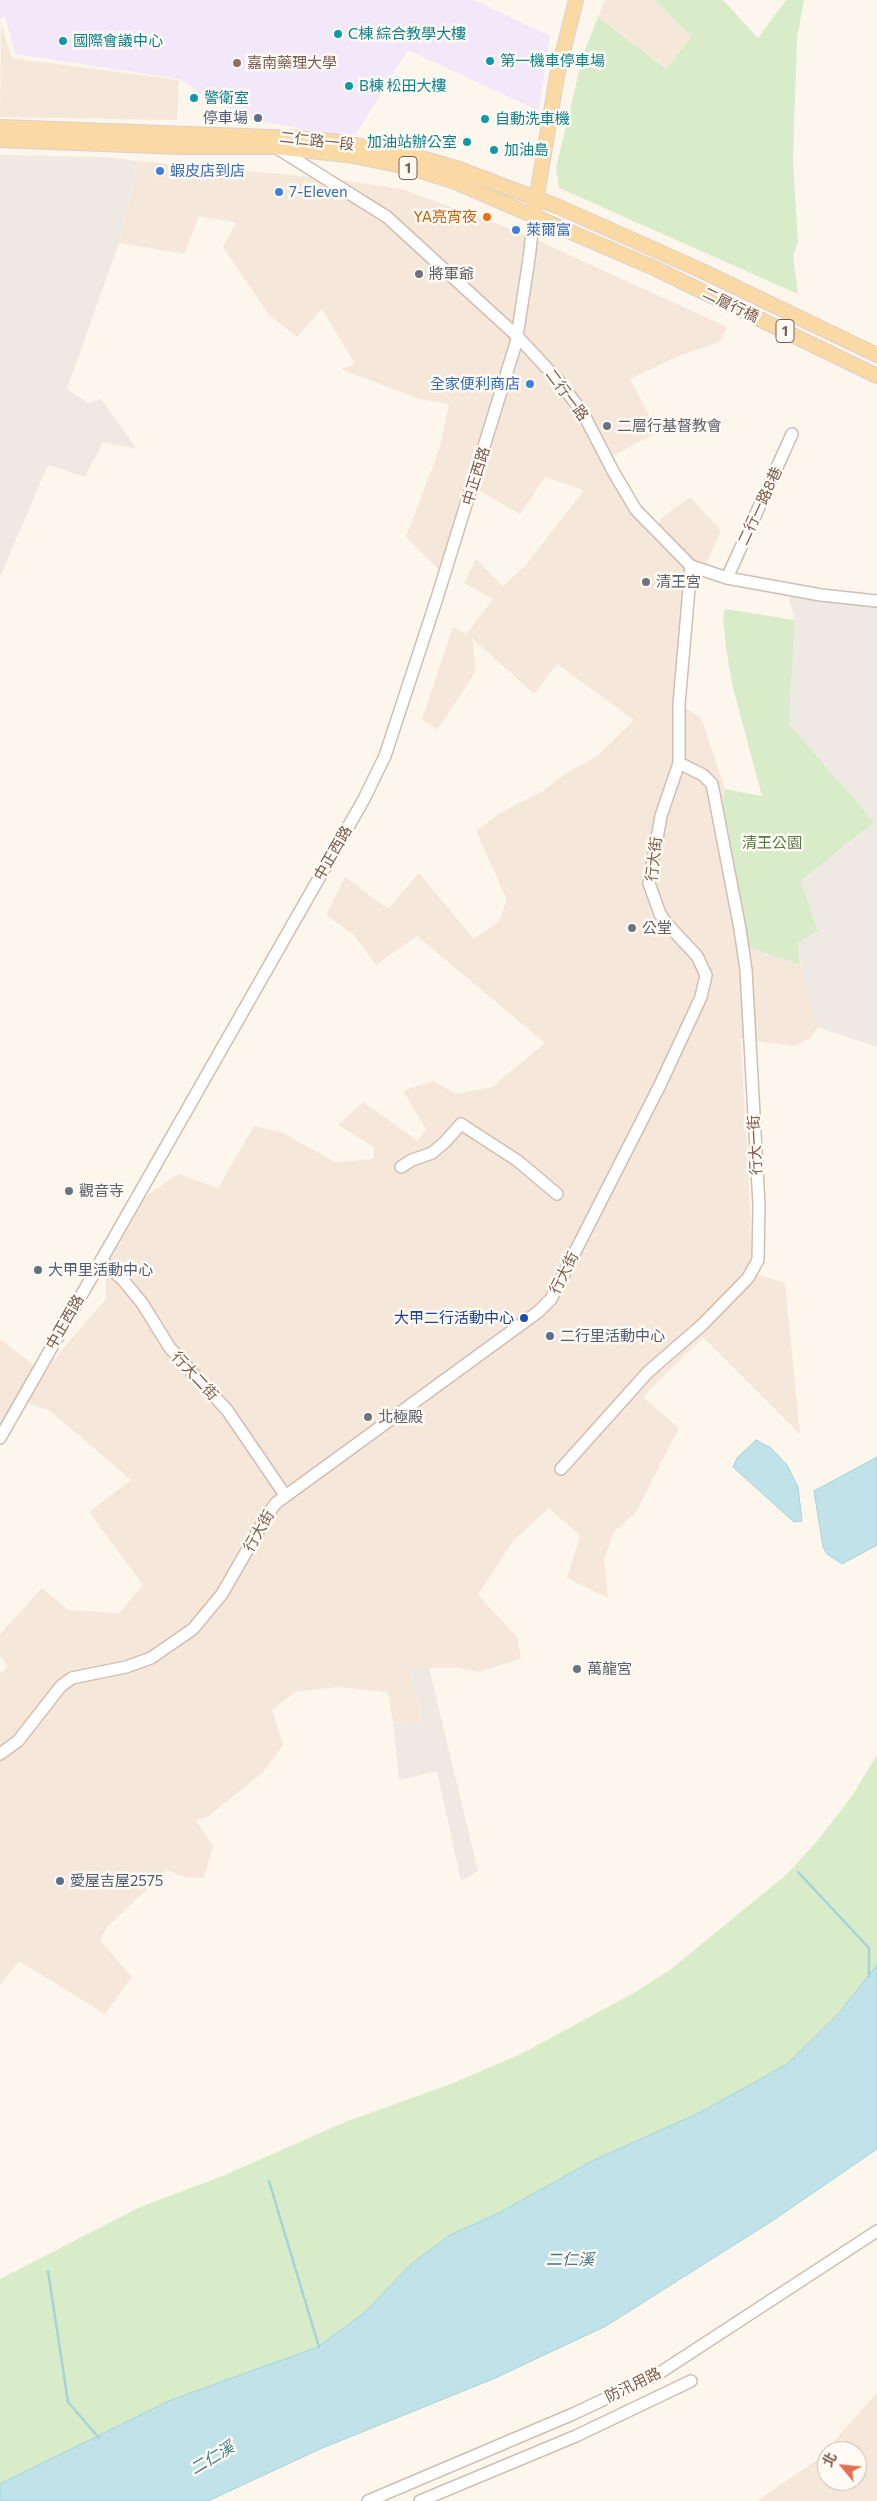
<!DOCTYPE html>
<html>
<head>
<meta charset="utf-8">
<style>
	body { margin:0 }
	#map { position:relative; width:877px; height:2501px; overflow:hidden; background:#fdf6ec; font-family:Commissioner,"Noto Sans TC",sans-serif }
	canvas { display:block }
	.north { position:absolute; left:817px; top:2441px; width:50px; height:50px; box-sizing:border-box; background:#fffaf3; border:1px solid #cabbb1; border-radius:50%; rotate:298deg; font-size:14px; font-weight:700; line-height:20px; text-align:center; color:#7a5c4d }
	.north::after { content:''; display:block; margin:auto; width:18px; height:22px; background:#e76f51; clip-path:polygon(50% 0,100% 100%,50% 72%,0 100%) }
</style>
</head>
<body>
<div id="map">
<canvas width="877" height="2501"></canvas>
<div class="north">北</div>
</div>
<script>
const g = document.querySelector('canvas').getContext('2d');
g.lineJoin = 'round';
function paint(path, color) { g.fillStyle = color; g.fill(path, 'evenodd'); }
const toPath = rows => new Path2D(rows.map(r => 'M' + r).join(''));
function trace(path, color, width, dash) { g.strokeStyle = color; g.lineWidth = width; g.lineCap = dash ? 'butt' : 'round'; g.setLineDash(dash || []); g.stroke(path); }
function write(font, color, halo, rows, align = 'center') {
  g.font = font + ' Commissioner,"Noto Sans TC",sans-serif'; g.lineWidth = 5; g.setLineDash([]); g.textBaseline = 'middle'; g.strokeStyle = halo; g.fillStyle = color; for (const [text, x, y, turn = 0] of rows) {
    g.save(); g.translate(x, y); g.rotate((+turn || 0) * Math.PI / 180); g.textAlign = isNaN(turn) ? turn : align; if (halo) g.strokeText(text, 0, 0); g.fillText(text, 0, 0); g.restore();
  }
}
paint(toPath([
	[605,0,655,0,691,37,666,69,598,17],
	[1,23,12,58,179,80,177,120,0,117],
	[138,161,335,179,402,189,519,232,727,327,720,342,676,357,630,379,658,432,607,459,654,530,663,517,690,497,721,530,703,572,692,567,679,704,701,718,725,789,719,819,740,944,800,965,818,1027,810,1039,794,1046,741,1039,750,1209,751,1252,748,1271,785,1283,800,1434,703,1337,643,1397,679,1428,636,1512,614,1532,604,1560,608,1598,567,1578,580,1536,549,1508,513,1541,478,1595,517,1637,521,1659,478,1672,460,1668,410,1668,423,1724,393,1722,388,1692,337,1687,295,1692,272,1710,283,1745,264,1771,208,1817,196,1820,213,1846,204,1878,184,1877,167,1870,107,1927,100,1940,132,1977,105,2014,19,1961,0,1985,0,1674,8,1667,0,1656,0,1634,42,1588,68,1610,119,1613,143,1585,89,1512,131,1480,49,1410,23,1402,0,1440,0,1339,43,1372,106,1299,105,1251,126,1210,178,1174,218,1188,254,1126,283,1133,335,1162,374,1159,374,1147,338,1125,363,1102,418,1141,426,1129,403,1091,433,1081,457,1094,492,1087,545,1043,417,936,376,965,354,935,326,915,345,877,388,909,419,873,474,939,499,921,507,900,476,831,500,813,543,791,568,772,596,757,634,720,557,664,534,694,472,638,476,668,470,681,437,730,422,719,453,627,466,634,493,599,464,583,476,559,503,586,526,565,584,490,545,477,520,514,471,486,441,572,406,537,440,447,449,404,419,399,341,369,355,364,322,309,297,337,269,315,223,247,236,223,199,216,184,254,119,243],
	[877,2393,877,2501,757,2501,817,2460],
	[827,2451,857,2451,857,2481,827,2481]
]), '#f5e8da');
paint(toPath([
	[0,155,106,157,138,161,119,243,67,389,88,403,101,399,137,449,103,442,85,477,48,465,0,577],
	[786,589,877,601,877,1047,818,1027,802,974,798,942,818,930,801,881,874,822,789,724,795,620],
	[410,1668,429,1668,478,1871,461,1881,437,1771,399,1780,393,1722,423,1724]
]), '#efe9e4');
paint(toPath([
	[0,0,474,0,550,36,539,111,408,50,355,136,325,133,237,117,179,79,15,54,5,15,0,20]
]), '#f3e8fa');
paint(toPath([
	[655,0,723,0,758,38,786,0,804,0,797,38,793,161,798,242,793,255,798,294,559,188,556,168,583,55,598,17,666,69,691,37],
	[725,609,795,620,789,724,874,822,801,881,818,931,798,942,800,965,740,944,719,819,725,789,762,796,733,688,726,648,723,616],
	[877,1755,877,1965,839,2013,787,2064,701,2112,592,2161,497,2214,450,2235,411,2264,364,2313,318,2347,171,2400,0,2484,0,2279,140,2207,225,2175,345,2122,451,2084,523,2053,632,1994,670,1970,787,1874,818,1840,854,1793]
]), '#d8ecc9');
const water = toPath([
	[756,1440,771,1448,787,1465,798,1487,802,1521,794,1522,733,1467,737,1458,756,1440],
	[877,1457,877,1545,842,1564,827,1554,823,1547,814,1491,877,1457],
	[877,1965,877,2149,772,2221,606,2326,493,2379,320,2449,208,2501,0,2501,0,2484,171,2400,318,2347,364,2313,411,2264,450,2235,497,2214,592,2161,701,2112,787,2064,839,2013,877,1965]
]);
paint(water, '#bfe3e8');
trace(water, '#a5d3da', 1);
trace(toPath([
	[798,1872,869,1948,869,1977],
	[269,2181,319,2347],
	[48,2271,68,2402,99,2438]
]), '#a5d3da', 2.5);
const minor = toPath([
	[277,148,387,217,517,336,558,380,583,413,614,473,636,510,691,566,727,578,821,595,877,601],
	[727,578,792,434],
	[401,1167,412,1160,432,1153,445,1142,461,1124,518,1161,557,1194],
	[101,1260,123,1280,142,1303,170,1348,227,1410,285,1495],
	[0,1438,364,799,385,756,437,598,516,343,529,259,534,215],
	[561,1469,648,1372,702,1325,748,1278,758,1260,759,1205,746,970,740,929,712,784,703,775,679,763],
	[0,1754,18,1741,61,1686,72,1678,126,1667,151,1658,193,1629,222,1594,268,1514,276,1503,538,1312,551,1299,660,1085,701,997,706,975,697,956,667,924,660,914,649,883,661,816,679,763,679,704,691,566],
	[368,2501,573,2414,658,2374,877,2231],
	[420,2501,576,2436,691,2381]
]);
const major = toPath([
	[0,127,298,138,340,142,415,156,459,169,559,207,700,270,877,355],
	[0,140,180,147,276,147,354,156,411,168,455,182,654,268,877,376],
	[535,207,557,76,576,0]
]);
trace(minor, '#d1beb0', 14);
trace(major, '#dad1cd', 16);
trace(minor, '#fff', 11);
trace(major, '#fbd9a5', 14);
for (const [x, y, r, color] of [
	[338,34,5,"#0f9aa8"],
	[63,41,5,"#0f9aa8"],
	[490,61,5,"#0f9aa8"],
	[237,63,5,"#8d6e63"],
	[349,86,5,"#0f9aa8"],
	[194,98,5,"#0f9aa8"],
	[258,118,5,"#5c6f8a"],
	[485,119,5,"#0f9aa8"],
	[467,142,5,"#0f9aa8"],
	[494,150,5,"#0f9aa8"],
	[160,171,5,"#3f7fe0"],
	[279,192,5,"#3f7fe0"],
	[487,217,5,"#e8710a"],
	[516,230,5,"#3f7fe0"],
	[419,274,5,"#6b7280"],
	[530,384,5,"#3f7fe0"],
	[607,426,5,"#6b7280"],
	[646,582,5,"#6b7280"],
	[632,928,5,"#6b7280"],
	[69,1191,5,"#6b7280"],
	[38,1270,5,"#5c6f8a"],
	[524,1318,5,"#1a4fb4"],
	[550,1336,5,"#5c6f8a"],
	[368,1417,5,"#6b7280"],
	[577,1669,5,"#6b7280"],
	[60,1881,5,"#5c6f8a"]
]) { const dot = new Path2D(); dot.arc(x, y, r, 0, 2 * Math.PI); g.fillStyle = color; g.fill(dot); trace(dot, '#fffaf3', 2); }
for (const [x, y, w] of [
	[408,168,18],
	[785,331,18]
]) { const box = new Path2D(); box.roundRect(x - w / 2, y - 11.5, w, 23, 4); g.fillStyle = '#fffaf3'; g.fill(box); trace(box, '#7a5c4d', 1); }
write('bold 14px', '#7a5c4d', null, [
	["1",408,168],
	["1",785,331]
]);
write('15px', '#0d838f', '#fffaf3', [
	["C棟 綜合教學大樓",348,34],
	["國際會議中心",73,41],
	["第一機車停車場",500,61],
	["B棟 松田大樓",359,86],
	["警衛室",204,98],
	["自動洗車機",495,119],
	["加油站辦公室",457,142,"right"],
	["加油島",504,150]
], 'left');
write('15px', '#785e54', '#fffaf3', [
	["嘉南藥理大學",247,63]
], 'left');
write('15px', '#4e5e75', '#fffaf3', [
	["停車場",248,118,"right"],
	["大甲里活動中心",48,1270],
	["二行里活動中心",560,1336],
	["愛屋吉屋2575",70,1881]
], 'left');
write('15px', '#7a5c4d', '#fffaf3', [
	["二仁路一段",317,141,6],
	["二層行橋",731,305,26],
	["二行一路",567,395,53],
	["中正西路",476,476,-73],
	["二行一路8巷",760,506,-65],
	["中正西路",333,853,-60],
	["行大街",654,859,-83],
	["行大一街",755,1145,-93],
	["行大街",564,1273,-63],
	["中正西路",65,1322,-60],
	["行大二街",195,1376,47],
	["行大街",259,1531,-60],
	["防汛用路",633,2385,-26]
]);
write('15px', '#366cbe', '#fffaf3', [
	["蝦皮店到店",170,171],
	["7-Eleven",289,192],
	["萊爾富",526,230],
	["全家便利商店",520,384,"right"]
], 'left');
write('15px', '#c56008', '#fffaf3', [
	["YA亮宵夜",477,217]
], 'right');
write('15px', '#5b616d', '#fffaf3', [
	["將軍爺",429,274],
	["二層行基督教會",617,426],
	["清王宮",656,582],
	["公堂",642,928],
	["觀音寺",79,1191],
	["北極殿",378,1417],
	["萬龍宮",587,1669]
], 'left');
write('15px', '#537a41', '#fffaf3', [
	["清王公園",772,843]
]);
write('15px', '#164399', '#fffaf3', [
	["大甲二行活動中心",514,1318]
], 'right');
write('italic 16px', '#437c86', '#fffaf3', [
	["二仁溪",570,2260],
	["二仁溪",212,2458,-31]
]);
</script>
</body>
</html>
